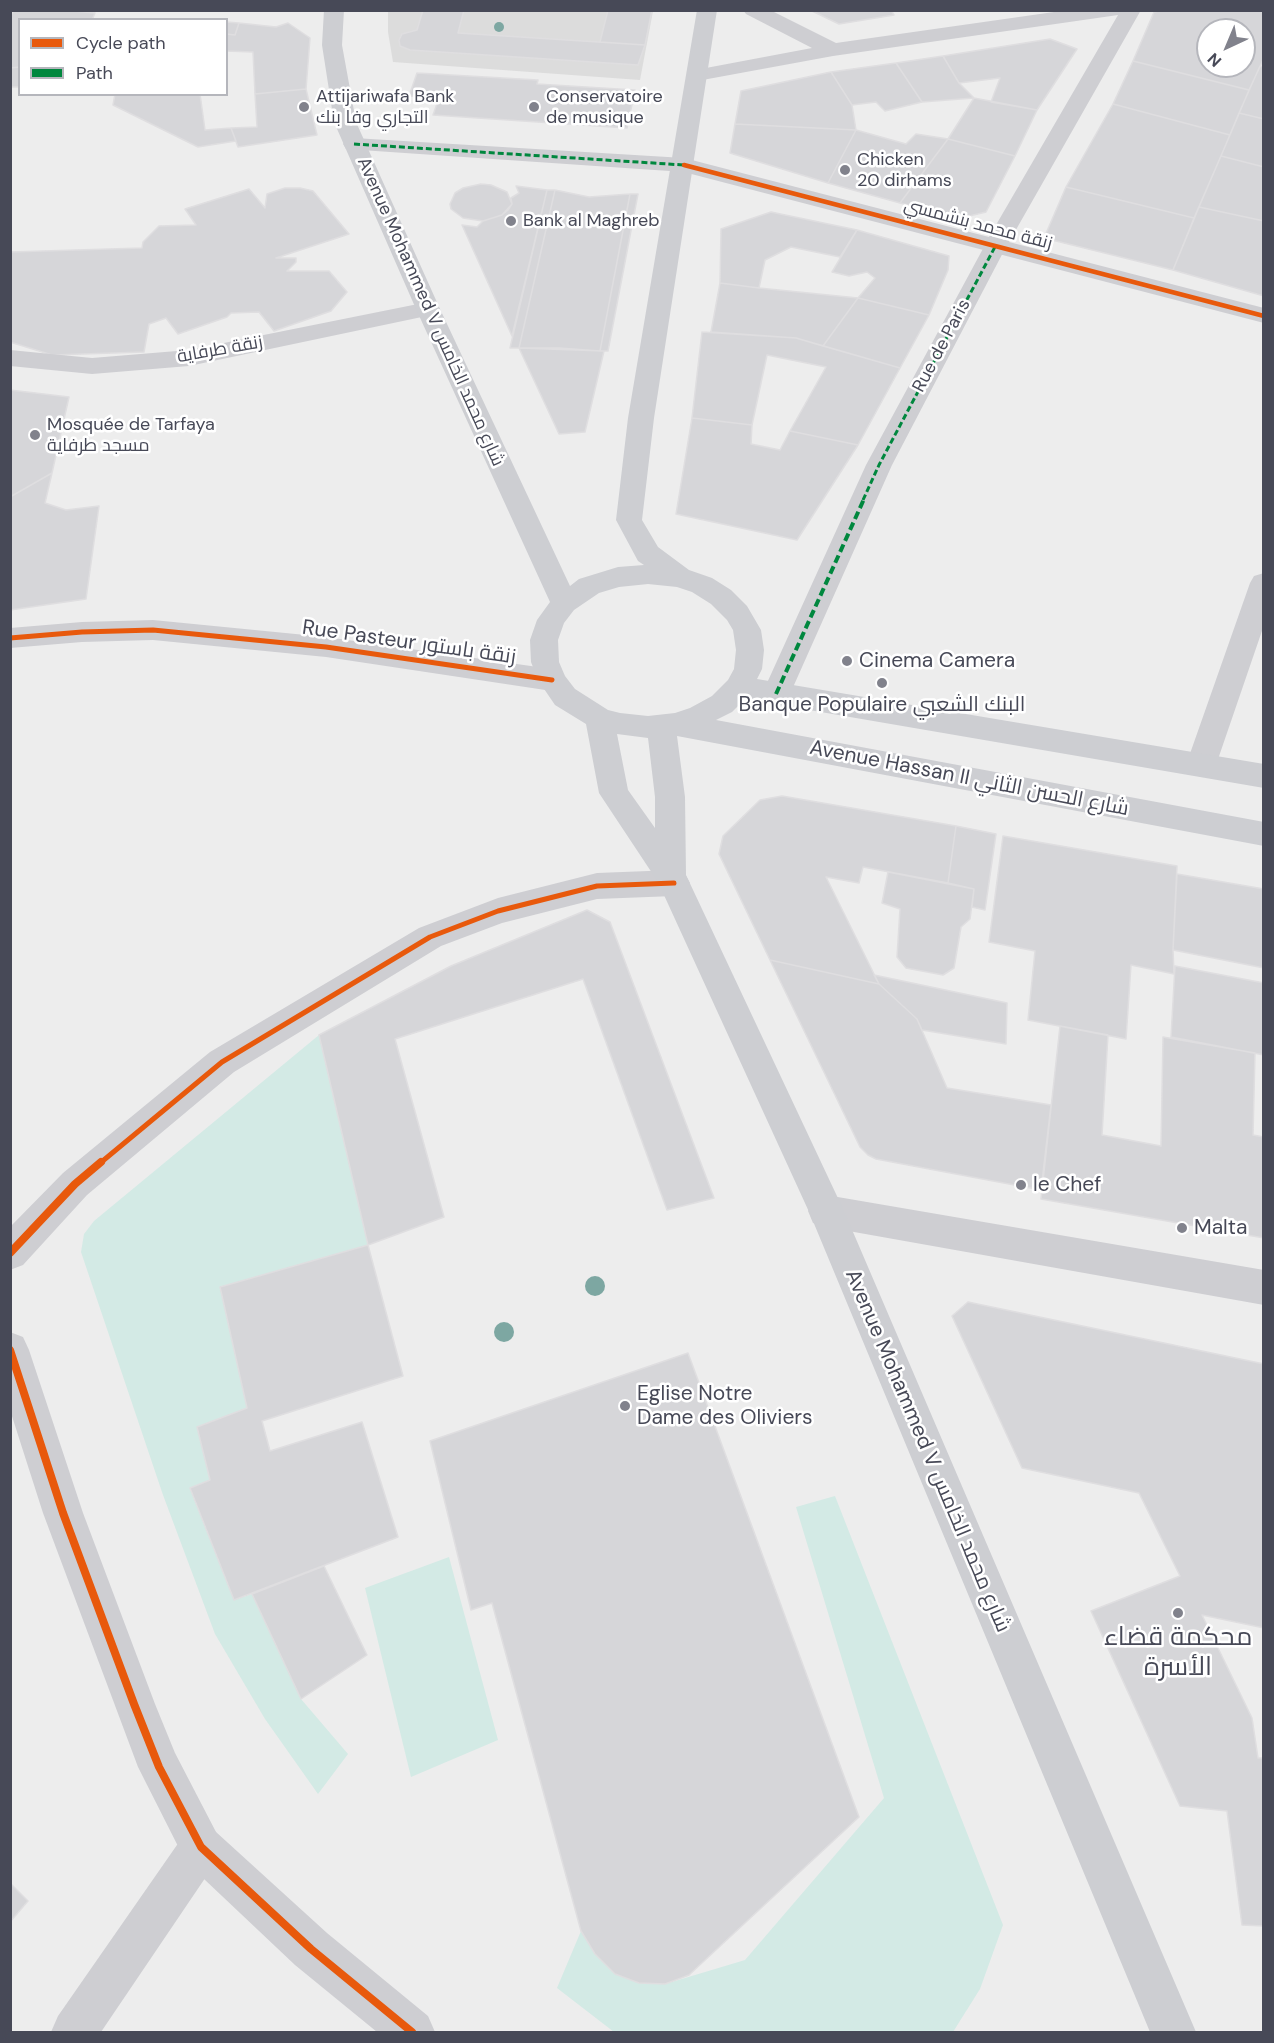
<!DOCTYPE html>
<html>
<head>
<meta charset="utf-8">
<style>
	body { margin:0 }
	#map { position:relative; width:1274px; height:2043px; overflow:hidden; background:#ededed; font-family:"DM Sans",sans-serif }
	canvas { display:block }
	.frame { position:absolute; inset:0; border:12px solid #474957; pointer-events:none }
	.legend { position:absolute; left:18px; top:18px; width:210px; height:78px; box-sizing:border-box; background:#fff; border:2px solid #b5b6bc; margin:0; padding:8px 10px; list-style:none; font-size:18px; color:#474957 }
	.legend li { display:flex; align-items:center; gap:12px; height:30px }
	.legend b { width:30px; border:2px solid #b5b6bc }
	.north { position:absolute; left:1196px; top:18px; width:60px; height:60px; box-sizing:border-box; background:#fff; border:2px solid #b5b6bc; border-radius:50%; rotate:224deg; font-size:16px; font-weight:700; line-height:24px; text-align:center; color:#474957 }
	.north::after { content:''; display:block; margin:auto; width:21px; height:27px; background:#81828c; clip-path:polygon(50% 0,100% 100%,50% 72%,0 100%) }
</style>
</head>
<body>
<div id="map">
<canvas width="1274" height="2043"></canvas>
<div class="frame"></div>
<ul class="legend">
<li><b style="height:8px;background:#e8590c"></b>Cycle path</li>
<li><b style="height:8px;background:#00873e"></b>Path</li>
</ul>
<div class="north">N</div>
</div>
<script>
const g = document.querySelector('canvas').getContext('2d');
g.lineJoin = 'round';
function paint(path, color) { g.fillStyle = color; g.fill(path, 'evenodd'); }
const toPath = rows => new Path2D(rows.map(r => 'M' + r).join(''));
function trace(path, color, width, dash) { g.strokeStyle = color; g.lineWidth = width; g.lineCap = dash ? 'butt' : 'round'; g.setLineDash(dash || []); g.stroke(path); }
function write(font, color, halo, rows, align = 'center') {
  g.font = font + ' "DM Sans",Cairo,sans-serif'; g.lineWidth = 5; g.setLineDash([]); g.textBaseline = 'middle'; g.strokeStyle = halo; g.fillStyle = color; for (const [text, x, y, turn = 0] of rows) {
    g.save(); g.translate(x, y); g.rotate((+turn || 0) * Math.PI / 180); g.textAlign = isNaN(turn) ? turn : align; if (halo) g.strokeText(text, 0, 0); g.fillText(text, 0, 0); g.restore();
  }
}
paint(toPath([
	[388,11,653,11,640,80,393,62,388,32]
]), '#dcdcdc');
paint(toPath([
	[319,1035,368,1245,220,1287,247,1408,197,1427,210,1480,190,1489,234,1600,252,1594,301,1699,348,1754,318,1794,265,1719,215,1634,163,1495,81,1252,84,1234,94,1221],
	[835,1496,1003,1925,980,1989,953,2032,614,2032,557,1988,581,1931,595,1954,615,1973,665,1984,745,1960,884,1798,796,1507],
	[449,1557,498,1740,411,1777,365,1588]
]), '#d3eae5');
const building = toPath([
	[14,10,63,10,95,13,92,20,20,20,20,67,10,68,10,17,14,10],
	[423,10,464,10,458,33,645,45,638,65,410,50,400,46,399,40,402,34,417,30,423,10],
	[608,10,652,10,645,45,600,42,608,10],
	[810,10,891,10,894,15,839,24,810,10],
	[1164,10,1264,10,1264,58,1249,90,1133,61,1154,12,1164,10],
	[1208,30,1244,30,1244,66,1208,66,1208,30],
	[226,22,239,23,235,35,226,34,226,22],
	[239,23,276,27,288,23,310,38,306,89,255,94,253,52,226,51,226,34,235,35,239,23],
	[1050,39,1077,49,1037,110,991,102,1000,78,959,83,943,56,1050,39],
	[943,56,959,83,974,98,922,102,896,63,943,56],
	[1133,61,1249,90,1230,135,1113,104,1133,61],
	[896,63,922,102,885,111,876,102,852,105,831,72,896,63],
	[1260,66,1264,67,1264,119,1239,113,1260,66],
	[20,67,20,87,10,87,10,68,20,67],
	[831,72,852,105,856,130,735,124,741,91,831,72],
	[417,73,538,80,537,84,635,90,627,128,433,115,439,98,409,96,417,73],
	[306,89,317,135,238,147,231,128,257,127,255,94,306,89],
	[115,94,200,94,205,130,231,128,236,141,198,147,113,105,115,94],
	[974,98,1037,110,1015,156,948,139,974,98],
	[1113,104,1230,135,1194,218,1066,187,1113,104],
	[1239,113,1264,119,1264,167,1221,156,1239,113],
	[735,124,856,130,828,183,730,153,735,124],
	[856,130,906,144,916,134,948,139,900,203,828,183,856,130],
	[948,139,1015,156,986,212,961,218,900,203,948,139],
	[1221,156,1264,167,1264,221,1199,207,1221,156],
	[481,184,491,185,507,192,512,204,508,210,502,215,483,221,463,218,451,209,450,204,455,193,463,188,481,184],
	[516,186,547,190,512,336,462,225,477,227,483,221,502,215,512,204,511,198,519,193,516,186],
	[1066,187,1194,218,1173,270,1044,238,1066,187],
	[285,188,300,188,313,191,349,234,276,258,296,258,296,262,287,271,329,271,347,292,331,311,274,331,259,312,231,313,227,317,178,334,166,318,149,324,144,352,52,355,10,342,10,252,142,248,143,242,159,226,196,225,185,209,249,189,265,208,267,194,285,188],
	[547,190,555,190,519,348,510,348,547,190],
	[555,190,589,197,630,194,600,351,559,348,519,348,555,190],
	[630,194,638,194,608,351,600,351,630,194],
	[1199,207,1264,221,1264,296,1173,270,1199,207],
	[771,212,857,230,840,257,791,247,765,260,759,288,720,283,721,229,771,212],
	[857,230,949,256,948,270,929,315,858,298,875,278,867,272,849,276,832,272,857,230],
	[720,283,759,288,858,298,823,346,796,338,711,332,720,283],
	[858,298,929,315,900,368,823,346,858,298],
	[702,332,796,338,900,368,858,445,790,431,826,367,767,355,752,425,692,418,702,332],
	[519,348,604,351,585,432,559,434,519,348],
	[10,390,69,397,52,473,10,497,10,390],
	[692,418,752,425,751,444,780,450,790,431,858,445,797,540,676,514,692,418],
	[52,473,45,503,66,510,99,506,86,599,10,610,10,497,52,473],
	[782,796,956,826,948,883,863,867,859,883,826,877,879,984,770,960,719,854,723,836,760,800,782,796],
	[956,826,996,834,985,910,972,907,974,889,948,883,956,826],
	[1003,836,1177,866,1173,950,1174,974,1131,965,1126,1039,1028,1020,1035,951,989,942,1003,836],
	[888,872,974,889,970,919,961,927,954,968,943,975,906,968,897,957,900,909,882,903,888,872],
	[1177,874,1264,889,1264,968,1173,950,1177,874],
	[587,910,610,922,714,1198,667,1210,583,979,395,1039,444,1217,368,1245,319,1035,451,966,587,910],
	[770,960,879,984,917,1019,947,1088,1051,1105,1041,1190,876,1159,868,1155,860,1147,770,960],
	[1175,966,1264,983,1264,1055,1171,1037,1175,966],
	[874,975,1007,1003,1006,1044,922,1030,917,1019,879,984,874,975],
	[1060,1026,1108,1035,1102,1135,1161,1146,1163,1037,1255,1053,1253,1135,1264,1137,1264,1238,1041,1199,1060,1026],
	[368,1245,403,1376,262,1421,270,1451,362,1422,398,1537,234,1600,190,1488,210,1480,197,1427,247,1408,220,1287,368,1245],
	[968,1302,1264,1364,1264,1628,1202,1615,1252,1718,1258,1758,1264,1758,1264,1926,1242,1925,1227,1811,1180,1806,1091,1611,1180,1576,1139,1493,1022,1468,952,1316,968,1302],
	[688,1353,859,1817,689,1975,665,1984,639,1983,615,1974,595,1954,581,1931,492,1603,471,1610,430,1441,688,1353],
	[324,1566,367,1655,301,1699,252,1594,324,1566],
	[10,1883,28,1901,10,1922,10,1883]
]);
paint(building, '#d6d6d9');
trace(building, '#dfdee0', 1.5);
paint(toPath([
	[354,138,684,158,692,160,695,165,692,170,684,172,346,149,343,144,346,139,354,138],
	[996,238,1004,240,1007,245,892,465,790,694,786,702,776,705,766,702,762,694,866,465,985,245,988,240,996,238]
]), '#ceced2');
paint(toPath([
	[743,10,770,10,836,43,1068,10,1141,10,1009,242,1264,308,1264,323,676,170,673,165,676,160,684,158,989,237,1118,15,833,56,697,81,690,79,687,75,690,71,812,48,746,14,743,10],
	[428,302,436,304,440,309,436,314,189,366,92,374,10,366,10,350,92,358,189,350,428,302],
	[1264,573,1264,625,1216,765,1211,773,1201,777,1191,773,1186,765,1250,583,1254,576,1264,573],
	[153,620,326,637,552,669,562,672,566,680,562,688,552,691,326,657,153,640,82,642,10,648,10,628,82,622,153,620],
	[674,870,685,874,690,883,685,892,674,896,597,899,502,923,441,946,234,1072,87,1195,23,1265,10,1270,10,1227,63,1173,210,1052,419,928,498,898,597,873,674,870],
	[826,1195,1264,1270,1264,1305,826,1227,813,1223,808,1211,813,1199,826,1195],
	[201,1825,216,1832,223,1847,216,1862,101,2032,51,2032,58,2016,186,1832,201,1825]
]), '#ceced2');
paint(toPath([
	[10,1332,23,1337,29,1350,83,1513,155,1704,175,1753,216,1832,327,1933,428,2016,435,2032,377,2032,295,1965,186,1862,138,1767,43,1513,10,1410,10,1332]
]), '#ceced2');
paint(toPath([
	[324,10,344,10,342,45,356,122,440,309,570,586,579,579,618,567,644,565,638,561,616,520,628,418,697,10,717,10,654,418,642,520,658,547,689,570,712,578,731,590,747,606,761,630,764,650,762,669,757,679,1264,764,1264,788,745,699,732,712,716,720,1264,822,1264,846,677,736,685,797,686,875,844,1211,1196,2032,1150,2032,810,1214,658,882,599,793,586,724,555,705,538,680,531,662,530,640,537,620,550,602,416,309,334,122,322,45,324,10],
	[648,584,677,587,692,592,711,604,727,620,733,630,736,650,734,669,728,680,712,696,690,708,675,713,648,716,620,713,608,710,575,689,565,676,559,662,558,640,564,623,574,610,599,593,619,587,648,584],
	[617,734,648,738,655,797,655,828,628,790,617,734]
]), '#cdced2');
trace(toPath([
	[354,144,684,165],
	[863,500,879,465,996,245]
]), '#00873e', 3, [6, 3]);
trace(toPath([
	[776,694,864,499]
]), '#00873e', 4, [8, 4]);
trace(toPath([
	[684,165,1264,316]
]), '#e8590c', 4.5);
trace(toPath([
	[10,638,82,632,153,630,326,647,552,680],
	[99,1164,222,1062,430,937,498,911,597,886,674,883]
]), '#e8590c', 5);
trace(toPath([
	[10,1253,75,1184,101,1162],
	[10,1350,63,1513,134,1704,159,1767,201,1847,311,1949,412,2032]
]), '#e8590c', 8);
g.fillStyle = '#7da7a2';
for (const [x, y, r] of [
	[499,27,5],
	[595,1286,10],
	[504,1332,10]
]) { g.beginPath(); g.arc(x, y, r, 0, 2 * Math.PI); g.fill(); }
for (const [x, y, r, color] of [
	[304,107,6,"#81828c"],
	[534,107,6,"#81828c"],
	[845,170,6,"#81828c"],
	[511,221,6,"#81828c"],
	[35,435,6,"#81828c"],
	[847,661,6,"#81828c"],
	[882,683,6,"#81828c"],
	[1021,1185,6,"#81828c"],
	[1182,1228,6,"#81828c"],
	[625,1406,6,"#81828c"],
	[1178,1613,6,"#81828c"]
]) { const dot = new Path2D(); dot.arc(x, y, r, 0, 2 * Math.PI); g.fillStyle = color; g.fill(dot); trace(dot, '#fff', 2); }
write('18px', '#474957', '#fff', [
	["Attijariwafa Bank",316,97],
	["التجاري وفا بنك",316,118],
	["Conservatoire",546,97],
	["de musique",546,118],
	["Chicken",857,160],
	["20 dirhams",857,181],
	["Bank al Maghreb",523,221],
	["Mosquée de Tarfaya",47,425],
	["مسجد طرفاية",47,446]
], 'left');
write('18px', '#474957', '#fff', [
	["زنقة محمد بنشمسي",978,225,15],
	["Avenue Mohammed V شارع محمد الخامس",430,312,66],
	["Rue de Paris",942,346,-62],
	["زنقة طرفاية",220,350,-10]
]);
write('21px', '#474957', '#fff', [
	["Rue Pasteur زنقة باستور",409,643,8],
	["Avenue Hassan II شارع الحسن الثاني",969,779,11],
	["Avenue Mohammed V شارع محمد الخامس",927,1451,67]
]);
write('21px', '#474957', '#fff', [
	["Cinema Camera",859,661],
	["Banque Populaire البنك الشعبي",882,705,"center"],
	["le Chef",1033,1185],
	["Malta",1194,1228],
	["Eglise Notre",637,1394],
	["Dame des Oliviers",637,1418]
], 'left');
write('26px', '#474957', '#fff', [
	["محكمة قضاء",1178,1638],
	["الأسرة",1178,1668]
]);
</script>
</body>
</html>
